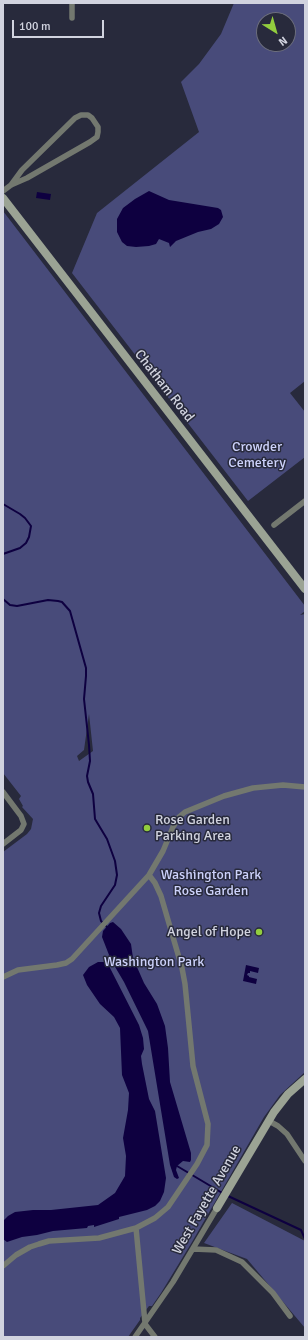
<!DOCTYPE html>
<html>
<head>
<meta charset="utf-8">
<style>
	body { margin:0 }
	#map { position:relative; width:308px; height:1340px; overflow:hidden; background:#282a3c; font-family:Signika,sans-serif }
	canvas { display:block }
	.frame { position:absolute; inset:0; border:4px solid #d1d3df; pointer-events:none }
	.north { position:absolute; left:256px; top:12px; width:40px; height:40px; box-sizing:border-box; background:#282a3c; border:1px solid #6c6e7d; border-radius:50%; rotate:143deg; font-size:11px; font-weight:700; line-height:16px; text-align:center; color:#d1d3df }
	.north::after { content:''; display:block; margin:auto; width:14px; height:18px; background:#92cd3e; clip-path:polygon(50% 0,100% 100%,50% 72%,0 100%) }
	.scale { position:absolute; left:12px; top:20px; width:92px; height:18px; box-sizing:border-box; border:2px solid #d1d3df; border-top:0; padding-left:5px; font-size:12px; line-height:14px; white-space:nowrap; color:#d1d3df; -webkit-text-stroke:3px #282a3c; paint-order:stroke }
</style>
</head>
<body>
<div id="map">
<canvas width="308" height="1340"></canvas>
<div class="frame"></div>
<div class="north">N</div>
<div class="scale">100 m</div>
</div>
<script>
const g = document.querySelector('canvas').getContext('2d');
g.lineJoin = 'round';
function paint(path, color) { g.fillStyle = color; g.fill(path, 'evenodd'); }
const toPath = rows => new Path2D(rows.map(r => 'M' + r).join(''));
function trace(path, color, width, dash) { g.strokeStyle = color; g.lineWidth = width; g.lineCap = dash ? 'butt' : 'round'; g.setLineDash(dash || []); g.stroke(path); }
function write(font, color, halo, rows, align = 'center') {
  g.font = font + ' Signika,sans-serif'; g.lineWidth = 3; g.setLineDash([]); g.textBaseline = 'middle'; g.strokeStyle = halo; g.fillStyle = color; for (const [text, x, y, turn = 0] of rows) {
    g.save(); g.translate(x, y); g.rotate((+turn || 0) * Math.PI / 180); g.textAlign = isNaN(turn) ? turn : align; if (halo) g.strokeText(text, 0, 0); g.fillText(text, 0, 0); g.restore();
  }
}
paint(toPath([
	[234,3,305,3,305,381,290,393,305,412,305,457,248,501,72,273,97,213,199,132,181,82,199,64,221,34],
	[264,20,288,20,288,44,264,44],
	[3,211,305,606,305,611,300,615,305,614,305,1072,280,1095,264,1117,192,1242,161,1293,152,1306,149,1306,140,1318,140,1320,128,1337,3,1337,3,852,27,834,31,829,33,819,22,807,23,806,19,799,21,796,3,773],
	[89,714,93,751,79,761,77,756,84,750],
	[232,1203,305,1241,305,1328,247,1259,204,1243]
]), '#484b7a');
paint(toPath([
	[149,191,169,200,218,208,221,210,223,217,219,224,211,229,198,232,176,241,170,247,169,243,159,239,156,244,149,246,136,247,127,246,122,242,117,232,117,219,123,208,135,199],
	[37,192,51,194,50,200,36,198],
	[113,922,121,929,131,944,133,958,144,983,157,1004,165,1026,168,1048,170,1082,191,1153,191,1160,190,1162,183,1161,177,1166,176,1170,179,1178,177,1179,174,1177,170,1165,148,1031,124,982,111,960,102,937,103,931,110,923],
	[98,962,105,962,109,966,139,1025,143,1038,144,1049,141,1056,142,1064,149,1099,155,1111,166,1178,164,1192,160,1201,155,1206,147,1210,119,1217,119,1219,94,1227,94,1225,88,1226,87,1228,53,1231,37,1235,22,1237,7,1242,3,1239,3,1221,8,1216,15,1212,33,1210,51,1210,98,1205,115,1193,125,1176,126,1156,123,1138,128,1110,129,1093,122,1075,120,1028,114,1017,100,1004,87,985,83,975,89,967],
	[246,965,259,968,258,973,250,971,250,973,248,973,247,975,249,976,249,977,257,979,256,984,243,981]
]), '#0e0040');
trace(toPath([
	[3,504,20,514,25,518,31,526,29,537,26,543,20,548,3,554],
	[3,599,10,605,17,606,48,600,58,601,62,602,70,611,86,668,86,676,84,699,89,745,90,761,87,776,88,782,93,794,95,819,107,839,115,861,117,875,115,885,101,906,99,913,101,921,107,927],
	[177,1166,224,1194],
	[228,1196,301,1230,305,1239]
]), '#0e0040', 2);
trace(toPath([
	[72,3,72,18],
	[3,191,11,185,27,178,90,142,97,137,98,132,98,127,92,118,88,115,81,115,75,118,22,170,11,185],
	[274,525,305,501],
	[3,792,21,816,24,824,21,830,3,844],
	[3,977,18,970,57,965,66,963,72,959,149,875,163,851,173,827,179,817,185,812,224,796,253,788,283,785,305,787],
	[269,1121,278,1126,287,1134,305,1161],
	[136,1228,145,1323],
	[193,1249,216,1250,242,1262,273,1293,290,1316],
	[3,1266,16,1255,30,1247,39,1244,49,1241,99,1238,136,1228,155,1218,168,1207,197,1164,207,1145,208,1124,193,1066,185,984,182,968,161,896,155,883,149,875],
	[145,1324,155,1337],
	[135,1337,173,1282,217,1208]
]), '#73786f', 5.5);
trace(toPath([
	[3,198,305,589],
	[217,1208,274,1112,288,1094,305,1079]
]), '#9ba394', 8);
for (const [x, y, r, color] of [
	[147,828,4,"#92cd3e"],
	[259,932,4,"#92cd3e"]
]) { const dot = new Path2D(); dot.arc(x, y, r, 0, 2 * Math.PI); g.fillStyle = color; g.fill(dot); trace(dot, '#282a3c', 1.5); }
write('14px', '#d1d3df', '#282a3c', [
	["Chatham Road",164,386,52],
	["West Fayette Avenue",207,1200,-60]
]);
write('14px', '#cdd2fb', '#282a3c', [
	["Crowder",257,447],
	["Cemetery",257,463],
	["Washington Park",211,875],
	["Rose Garden",211,891],
	["Washington Park",154,962]
]);
write('14px', '#d1d3df', '#282a3c', [
	["Rose Garden",155,820],
	["Parking Area",155,836],
	["Angel of Hope",251,932,"right"]
], 'left');
</script>
</body>
</html>
